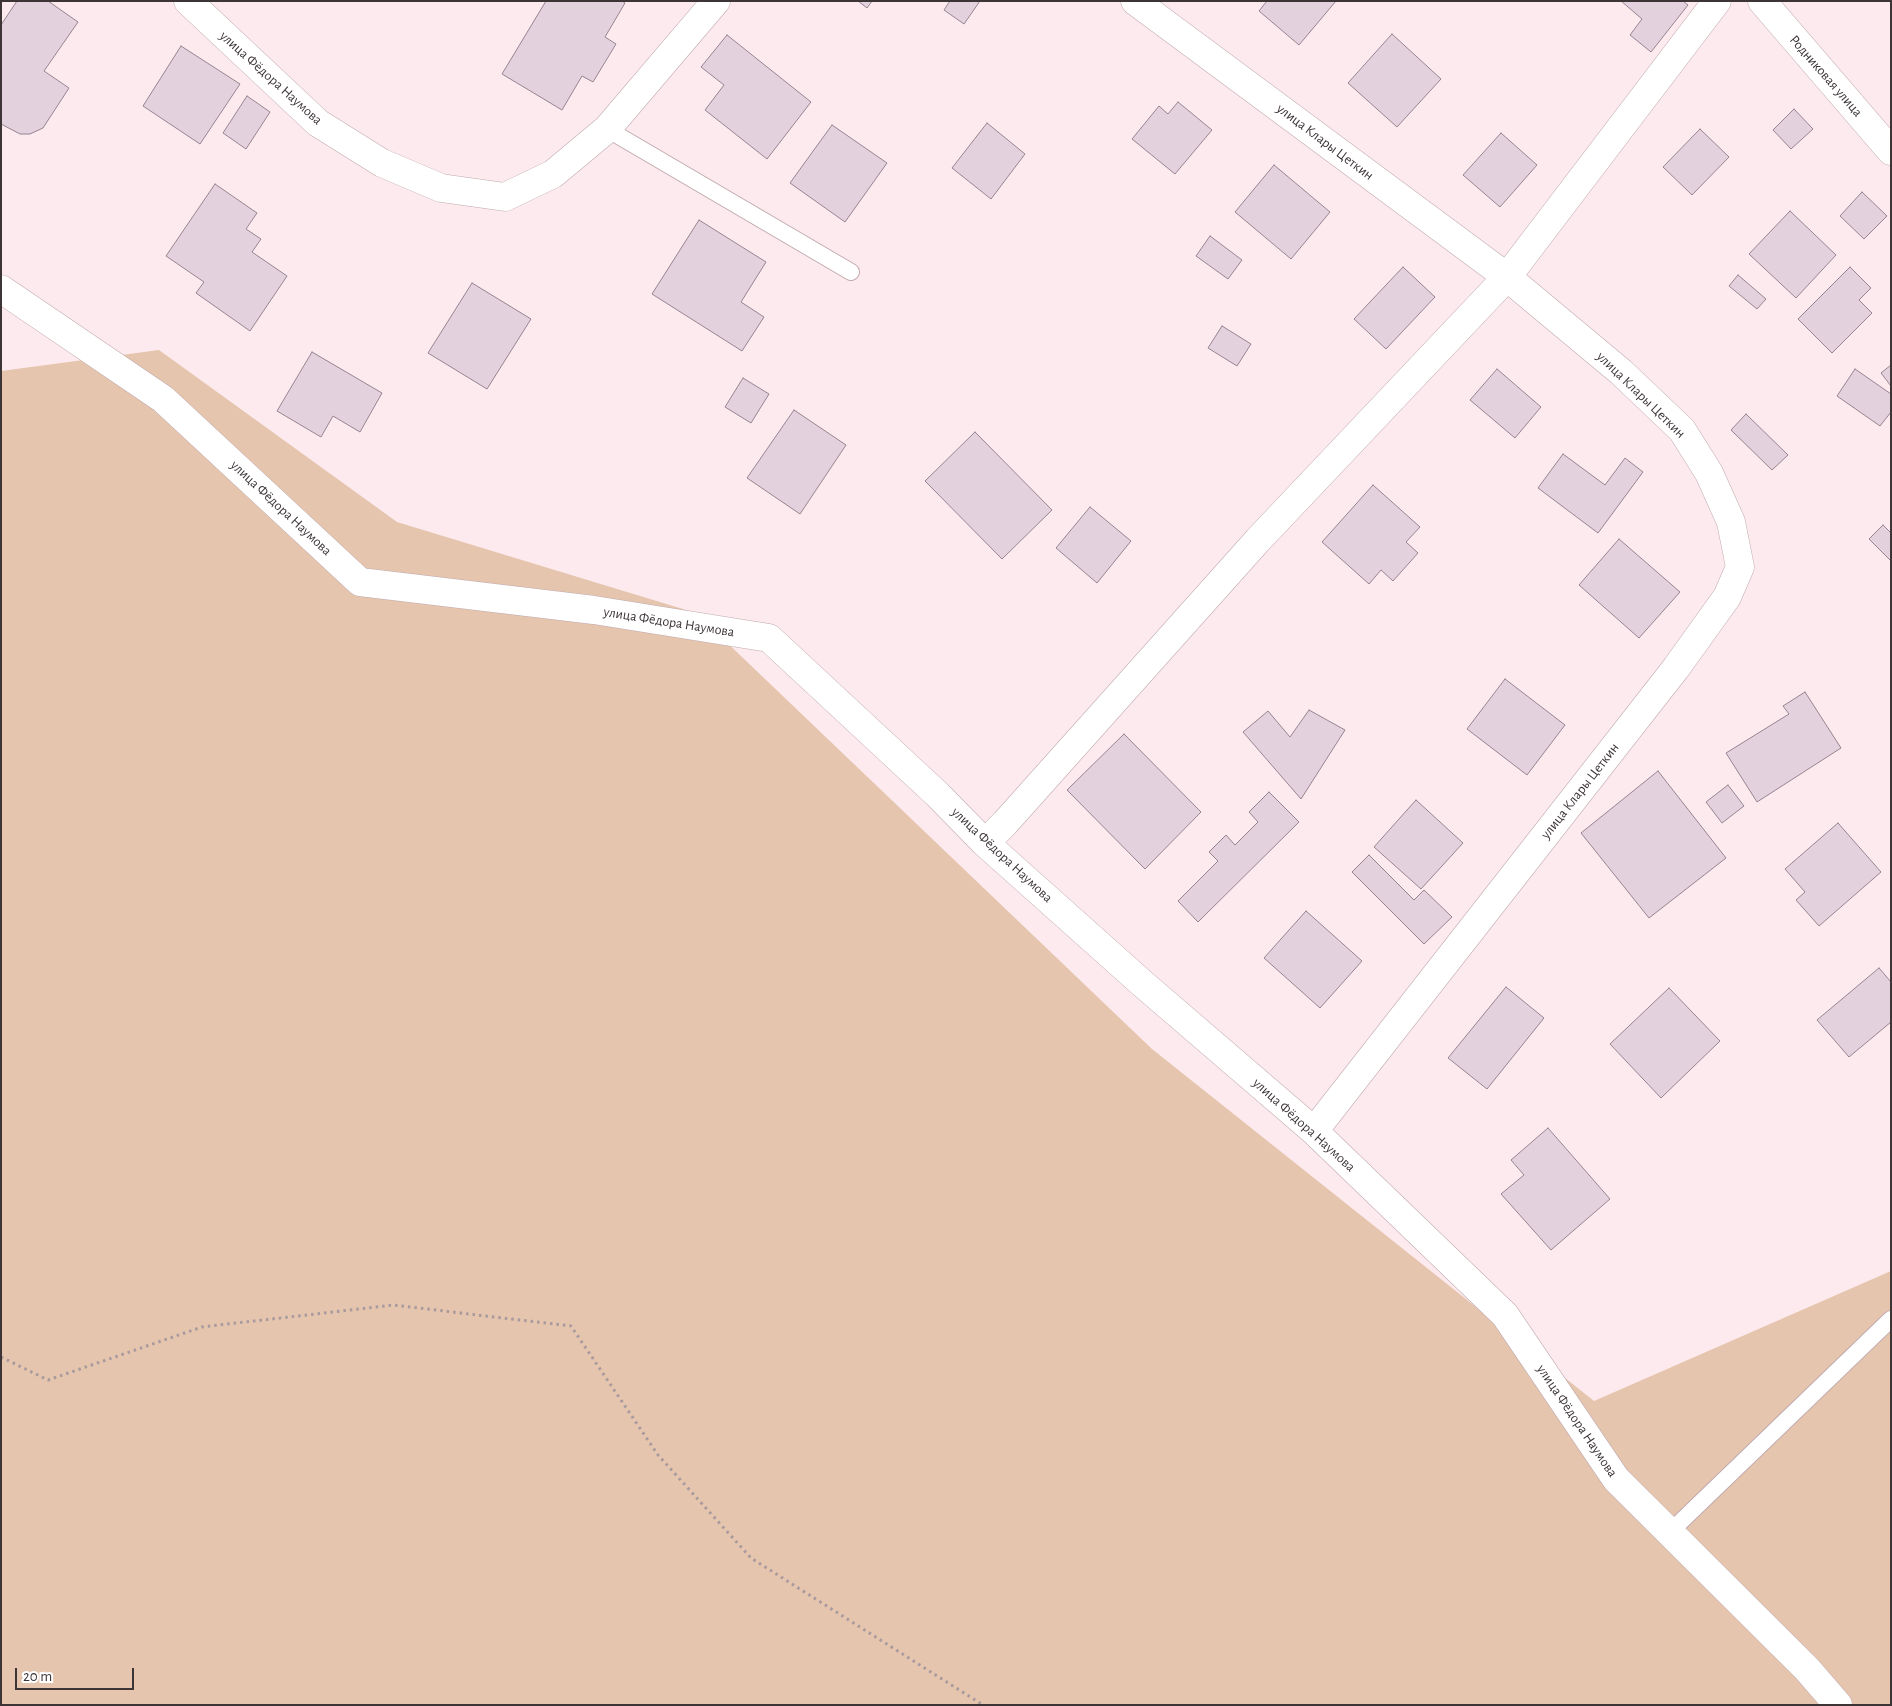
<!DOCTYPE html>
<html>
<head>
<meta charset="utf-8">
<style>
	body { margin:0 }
	#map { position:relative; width:1892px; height:1706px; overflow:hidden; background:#fdeaee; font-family:"Alegreya Sans",sans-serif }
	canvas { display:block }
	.frame { position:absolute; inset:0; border:2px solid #3d3436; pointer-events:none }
	.scale { position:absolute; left:15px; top:1668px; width:119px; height:22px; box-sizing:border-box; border:2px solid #3d3436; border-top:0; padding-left:6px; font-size:15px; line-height:18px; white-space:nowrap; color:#3d3436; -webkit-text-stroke:4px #fff; paint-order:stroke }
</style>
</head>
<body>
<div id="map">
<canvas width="1892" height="1706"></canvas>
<div class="frame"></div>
<div class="scale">20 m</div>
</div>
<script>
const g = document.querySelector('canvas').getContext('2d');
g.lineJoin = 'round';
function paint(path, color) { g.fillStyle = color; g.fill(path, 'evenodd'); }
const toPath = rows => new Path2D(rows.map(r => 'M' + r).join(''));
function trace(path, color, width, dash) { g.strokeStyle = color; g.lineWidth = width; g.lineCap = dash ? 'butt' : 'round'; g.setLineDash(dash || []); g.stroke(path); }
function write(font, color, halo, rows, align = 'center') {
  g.font = font + ' "Alegreya Sans",sans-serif'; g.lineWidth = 5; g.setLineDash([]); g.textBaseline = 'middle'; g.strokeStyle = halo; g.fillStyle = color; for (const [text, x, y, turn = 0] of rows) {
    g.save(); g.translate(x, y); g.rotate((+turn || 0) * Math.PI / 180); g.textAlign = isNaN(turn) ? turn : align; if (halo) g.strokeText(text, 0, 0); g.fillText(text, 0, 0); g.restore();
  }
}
paint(toPath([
	[159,350,397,522,696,613,1152,1049,1594,1401,1891,1271,1891,1705,1,1705,1,371]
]), '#e5c5ae');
const building = toPath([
	[17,1,48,1,78,22,44,71,69,88,43,128,30,134,20,134,1,124,1,25,17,1],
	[546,1,622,1,625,3,605,37,616,44,593,82,582,76,562,110,502,74,546,1],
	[858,1,872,1,867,8,858,1],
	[950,1,980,1,964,24,944,10,950,1],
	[1267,1,1336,1,1299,45,1259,11,1267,1],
	[1621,1,1683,1,1688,5,1651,52,1630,35,1642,19,1621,1],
	[1392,34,1441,79,1397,127,1348,83,1392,34],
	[727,35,811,102,767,159,705,110,724,85,701,67,727,35],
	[181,46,240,84,200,144,143,106,181,46],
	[247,96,270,112,246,149,223,133,247,96],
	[1178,102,1212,130,1175,174,1132,139,1159,106,1168,114,1178,102],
	[1794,109,1813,129,1791,149,1773,130,1794,109],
	[987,123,1025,154,991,199,952,168,987,123],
	[832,125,887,163,845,222,790,183,832,125],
	[1700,129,1729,157,1692,195,1663,167,1700,129],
	[1501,133,1537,165,1500,207,1463,175,1501,133],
	[1274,165,1330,212,1291,259,1235,212,1274,165],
	[215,184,257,213,246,229,261,239,252,252,287,276,250,331,196,293,204,282,166,256,215,184],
	[1862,192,1887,216,1864,239,1840,216,1862,192],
	[1790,211,1836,255,1796,298,1749,254,1790,211],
	[699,220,766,262,741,302,764,317,742,351,652,294,699,220],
	[1210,236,1242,260,1228,279,1196,256,1210,236],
	[1403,267,1435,297,1386,349,1354,319,1403,267],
	[1850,267,1871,288,1859,300,1872,313,1832,353,1798,319,1850,267],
	[1738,275,1766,299,1757,309,1729,286,1738,275],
	[472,283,531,319,487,389,428,353,472,283],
	[1222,326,1251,344,1237,366,1208,348,1222,326],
	[312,352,382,393,360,432,333,416,321,437,277,411,312,352],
	[1891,365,1891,386,1881,373,1891,365],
	[1497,369,1541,407,1515,438,1470,400,1497,369],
	[1855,369,1891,394,1891,412,1880,426,1837,396,1855,369],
	[743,378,769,394,751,423,725,407,743,378],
	[794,410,846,445,800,514,747,478,794,410],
	[1746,414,1788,455,1772,470,1731,430,1746,414],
	[975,432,1052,510,1002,559,925,481,975,432],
	[1563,454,1605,485,1625,458,1643,472,1598,533,1538,488,1563,454],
	[1373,485,1420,527,1406,542,1418,553,1393,581,1381,570,1369,584,1322,542,1373,485],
	[1090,507,1131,541,1097,583,1056,548,1090,507],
	[1883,525,1891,533,1891,561,1869,539,1883,525],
	[1619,539,1680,592,1639,638,1579,585,1619,539],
	[1505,679,1565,725,1527,775,1467,729,1505,679],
	[1805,692,1841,748,1757,802,1726,753,1789,714,1783,706,1805,692],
	[1309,710,1345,730,1301,799,1243,732,1268,711,1290,737,1309,710],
	[1124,734,1201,812,1145,869,1067,790,1124,734],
	[1658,771,1726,858,1649,918,1581,833,1658,771],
	[1728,785,1744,806,1722,823,1706,802,1728,785],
	[1269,792,1299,822,1198,922,1178,901,1218,861,1209,852,1226,835,1235,845,1258,822,1249,812,1269,792],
	[1416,800,1463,843,1421,889,1374,847,1416,800],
	[1838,823,1881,872,1819,926,1796,900,1805,892,1785,869,1838,823],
	[1369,855,1414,900,1424,890,1452,917,1424,944,1352,872,1369,855],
	[1306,911,1362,961,1320,1008,1264,958,1306,911],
	[1879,968,1891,982,1891,1022,1849,1057,1817,1020,1879,968],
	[1506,987,1544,1018,1487,1089,1448,1058,1506,987],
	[1669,988,1720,1041,1661,1098,1610,1044,1669,988],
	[1548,1128,1610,1199,1551,1250,1501,1194,1524,1175,1511,1160,1548,1128]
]);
paint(building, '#e3d1de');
trace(building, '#958490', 1);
const lane = toPath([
	[607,129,851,272],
	[1670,1532,1891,1319]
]);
const street = toPath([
	[188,1,318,123,382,163,441,188,505,197,553,174,607,129,716,1],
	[1135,1,1507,277,1621,372,1682,430,1709,473,1731,522,1740,567,1727,597,1676,668,1314,1131],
	[1762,1,1891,151],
	[1,289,163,399,360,582,594,610,769,638,938,795,985,843,1143,984,1314,1131,1505,1315,1616,1479,1807,1669,1838,1705],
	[985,843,1005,823,1258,540,1507,277,1717,1]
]);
trace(lane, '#c0aaae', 18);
trace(street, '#c0aaae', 29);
trace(toPath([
	[1,1357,48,1380,202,1327,393,1305,571,1326,658,1455,751,1558,983,1705]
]), '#a99a9d', 3, [2.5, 4]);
trace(lane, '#fff', 16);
trace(street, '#fff', 28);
write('14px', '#3d3436', '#fff', [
	["Родниковая улица",1826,76,49],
	["улица Фёдора Наумова",271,78,42],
	["улица Клары Цеткин",1325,142,37],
	["улица Клары Цеткин",1641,395,44],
	["улица Фёдора Наумова",281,508,43],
	["улица Фёдора Наумова",669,622,9],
	["улица Клары Цеткин",1580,791,-52],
	["улица Фёдора Наумова",1002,855,43],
	["улица Фёдора Наумова",1304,1125,42],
	["улица Фёдора Наумова",1577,1421,56]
]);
</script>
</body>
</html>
